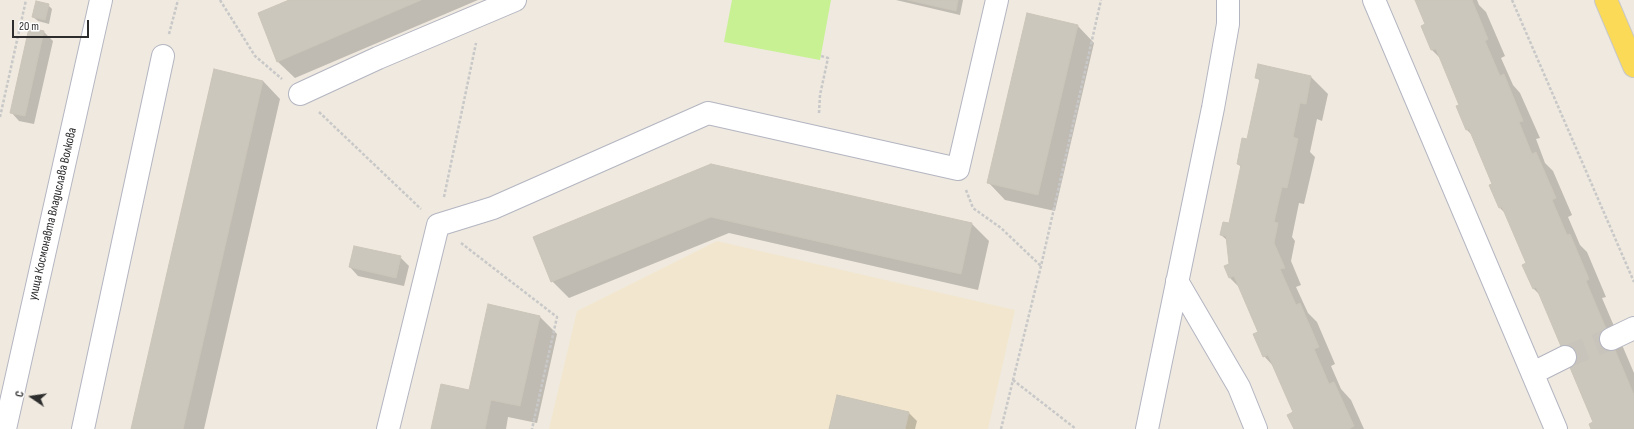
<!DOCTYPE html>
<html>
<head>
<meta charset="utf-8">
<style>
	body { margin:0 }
	#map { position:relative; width:1634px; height:429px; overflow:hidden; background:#efe9df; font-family:"Sofia Sans Condensed",sans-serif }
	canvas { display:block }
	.north { position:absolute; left:12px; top:377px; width:40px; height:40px; -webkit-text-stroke:3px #fff; paint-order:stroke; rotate:283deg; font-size:11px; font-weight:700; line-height:16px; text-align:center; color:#2d2d2d }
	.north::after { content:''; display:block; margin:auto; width:14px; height:18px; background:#2d2d2d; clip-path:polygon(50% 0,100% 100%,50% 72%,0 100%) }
	.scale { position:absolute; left:12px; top:20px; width:77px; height:18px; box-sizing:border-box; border:2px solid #2d2d2d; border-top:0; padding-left:5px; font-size:12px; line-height:14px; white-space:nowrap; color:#2d2d2d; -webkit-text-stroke:3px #fff; paint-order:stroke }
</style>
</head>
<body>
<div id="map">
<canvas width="1634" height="429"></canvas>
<div class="north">С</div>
<div class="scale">20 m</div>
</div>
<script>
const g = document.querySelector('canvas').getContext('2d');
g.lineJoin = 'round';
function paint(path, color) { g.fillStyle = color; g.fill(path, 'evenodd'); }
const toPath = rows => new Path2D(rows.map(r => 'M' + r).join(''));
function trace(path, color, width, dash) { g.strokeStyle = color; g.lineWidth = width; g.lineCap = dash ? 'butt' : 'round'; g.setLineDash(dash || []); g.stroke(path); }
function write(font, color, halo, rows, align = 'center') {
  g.font = font + ' "Sofia Sans Condensed",sans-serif'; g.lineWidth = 3; g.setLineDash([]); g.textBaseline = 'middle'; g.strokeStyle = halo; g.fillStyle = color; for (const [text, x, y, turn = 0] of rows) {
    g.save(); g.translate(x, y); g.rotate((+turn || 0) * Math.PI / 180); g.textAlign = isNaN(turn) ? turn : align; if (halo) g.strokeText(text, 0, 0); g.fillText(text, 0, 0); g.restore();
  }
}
paint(toPath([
	[717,241,1015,310,988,429,549,429,577,311]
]), '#f2e7ce');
paint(toPath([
	[732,0,831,0,820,60,724,42]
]), '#c7f193');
paint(toPath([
	[291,0,478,0,295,78,277,61],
	[896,0,963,0,960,15],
	[1416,0,1477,0,1479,5,1486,12,1505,56,1501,58,1513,85,1520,93,1540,138,1536,139,1545,163,1553,171,1572,215,1568,217,1580,245,1587,252,1606,297,1602,298,1634,373,1634,429,1592,429,1594,423,1540,295,1533,288,1527,264,1507,215,1500,208,1494,184,1474,137,1466,129,1460,105,1441,59,1432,50,1427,25],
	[48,5,52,9,49,24,38,21,33,17],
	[1077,25,1094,43,1055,211,1005,200,988,182],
	[30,29,44,32,53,41,34,124,19,121,11,112],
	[1259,66,1311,77,1328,94,1322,121,1317,119,1310,152,1315,157,1304,204,1299,203,1292,237,1295,241,1291,261,1301,285,1296,287,1308,313,1317,322,1335,364,1331,366,1341,389,1351,400,1364,429,1295,429,1294,413,1274,367,1264,356,1259,333,1241,289,1230,278,1225,267,1230,265,1228,241,1221,235,1229,224,1242,168,1238,164,1248,140,1260,81,1256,77],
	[214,70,263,81,280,99,204,429,132,429],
	[711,165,972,224,989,241,978,290,729,233,569,298,552,281],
	[400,257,409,266,404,286,358,276,350,267],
	[540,317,557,334,537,423,508,417,506,429,432,429,470,391],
	[908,412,917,421,915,429,830,429]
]), '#0003');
const building = toPath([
	[289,0,421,0,277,62,258,13,289,0],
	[908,0,958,0,956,11,908,0],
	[1415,0,1472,0,1488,39,1485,41,1500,76,1504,74,1523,121,1519,122,1532,154,1536,152,1556,198,1552,200,1567,235,1570,234,1589,279,1586,281,1634,395,1634,429,1591,429,1589,424,1593,422,1536,287,1533,289,1522,265,1526,263,1502,207,1499,208,1489,185,1492,184,1469,129,1466,130,1456,106,1459,105,1436,49,1431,50,1421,26,1425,24,1415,0],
	[36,1,49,4,45,20,32,17,36,1],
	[1027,13,1078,25,1038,195,987,183,1027,13],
	[29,28,44,31,25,116,10,113,29,28],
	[1258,64,1311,76,1306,104,1300,103,1293,137,1298,139,1287,188,1282,187,1274,222,1278,223,1274,243,1285,268,1280,269,1296,305,1300,303,1319,347,1314,349,1329,384,1334,382,1354,426,1349,429,1294,429,1287,415,1293,412,1268,355,1263,357,1253,334,1258,332,1234,276,1229,278,1224,266,1229,264,1226,236,1220,235,1223,222,1229,223,1241,165,1237,164,1242,138,1247,139,1260,79,1255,78,1258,64],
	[214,69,263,81,183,429,131,429,214,69],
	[711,164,972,223,961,274,711,217,551,282,533,237,711,164],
	[354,246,401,256,396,278,349,267,354,246],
	[488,304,540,316,520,406,491,400,485,429,431,429,441,384,469,390,488,304],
	[837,395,909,412,905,429,829,429,837,395]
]);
paint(building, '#cbc7bd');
trace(building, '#cbc5b8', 1);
trace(toPath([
	[1565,357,1611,339]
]), '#c8c3bb', 22, [22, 11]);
const minor = toPath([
	[1374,0,1556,429],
	[300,94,378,58,515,0],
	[1177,281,1239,387,1256,429],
	[1611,339,1634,328],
	[1533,373,1565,357],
	[5,429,101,0],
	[83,429,163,56],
	[388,429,438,225,493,208,708,113,958,169,997,0],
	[1147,429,1213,108,1228,24,1228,0]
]);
const major = toPath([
	[1606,0,1634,66]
]);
trace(minor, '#b3b5c1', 24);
trace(major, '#c8c8c8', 24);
trace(toPath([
	[220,0,255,56,282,79],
	[1512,0,1634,282],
	[169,34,178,0],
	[319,112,421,209],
	[819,113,820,95,828,58,821,56],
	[0,117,26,0],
	[966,190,973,208,1001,228,1041,266],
	[444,197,476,43],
	[461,243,557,317,532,429],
	[1013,380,1076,429],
	[1001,429,1041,266,1101,0]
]), '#c8c8c8', 2.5, [3, 2]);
trace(minor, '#fff', 22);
trace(major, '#fbda58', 22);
write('13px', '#2d2d2d', '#fff', [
	["улица Космонавта Владислава Волкова",53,214,-77]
]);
</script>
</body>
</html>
